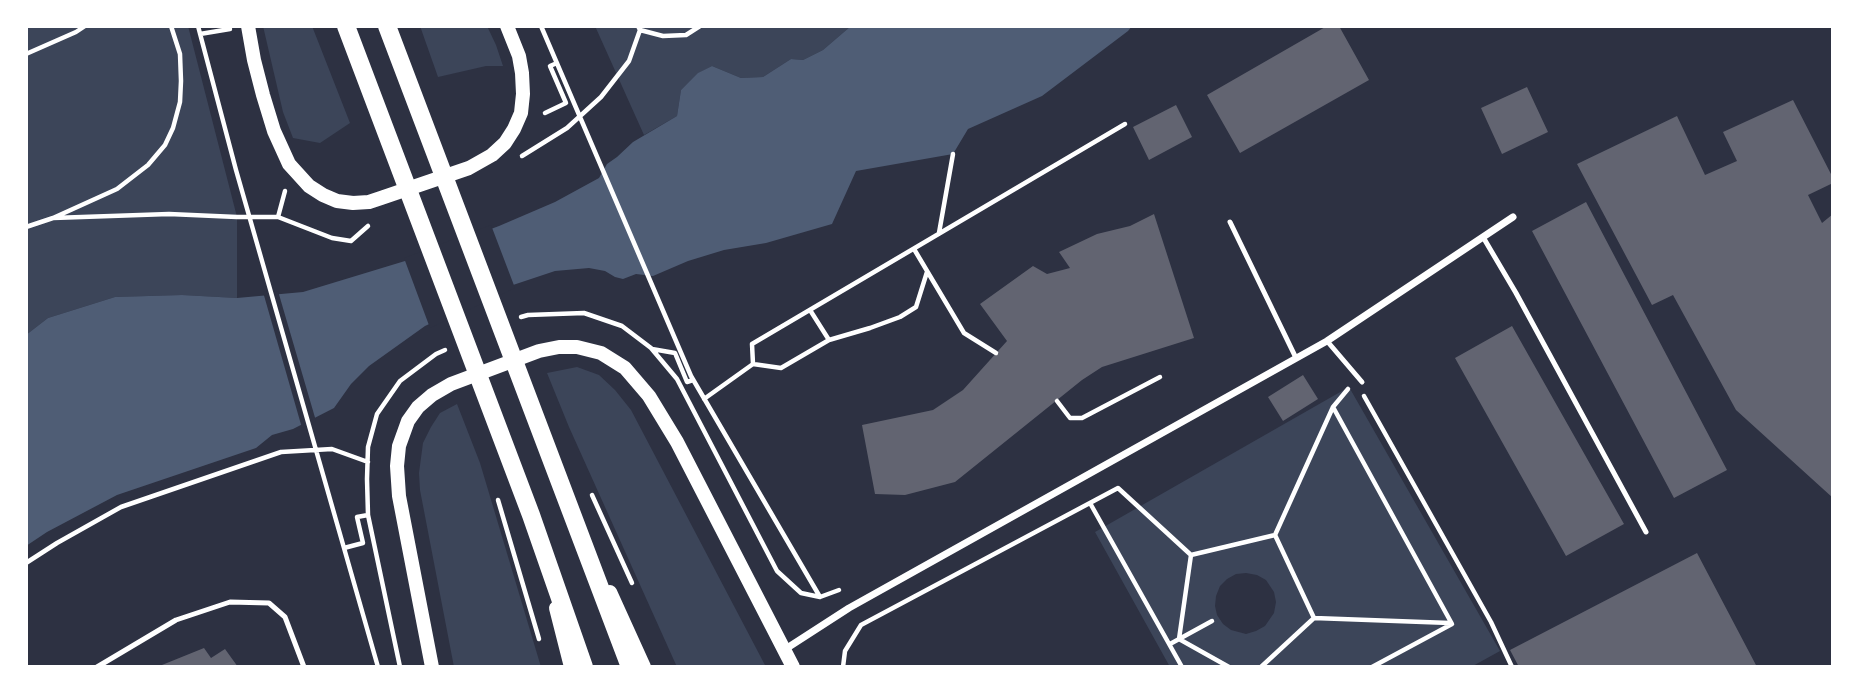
<!DOCTYPE html>
<html>
<head>
<meta charset="utf-8">
<style>
	body { margin:0 }
	#map { position:relative; width:1859px; height:693px; overflow:hidden; background:#2d3142; font-family:Lato,sans-serif }
	canvas { display:block }
	.frame { position:absolute; inset:0; border:28px solid #fff; pointer-events:none }
</style>
</head>
<body>
<div id="map">
<canvas width="1859" height="693"></canvas>
<div class="frame"></div>
</div>
<script>
const g = document.querySelector('canvas').getContext('2d');
g.lineJoin = 'round';
function paint(path, color) { g.fillStyle = color; g.fill(path, 'evenodd'); }
const toPath = rows => new Path2D(rows.map(r => 'M' + r).join(''));
function trace(path, color, width, dash) { g.strokeStyle = color; g.lineWidth = width; g.lineCap = dash ? 'butt' : 'round'; g.setLineDash(dash || []); g.stroke(path); }
paint(toPath([
	[26,26,188,26,237,217,237,298,182,295,115,297,48,318,26,335],
	[263,26,312,26,350,123,320,143,293,138,283,112],
	[420,26,487,26,496,45,503,66,486,66,438,77],
	[595,26,851,26,823,50,803,60,791,59,763,77,741,78,712,66,699,73,681,90,677,116,644,135],
	[577,367,599,375,615,390,631,410,766,667,677,667,569,427,547,373],
	[1349,387,1500,651,1471,667,1170,667,1095,532],
	[1246,573,1257,575,1266,580,1274,592,1276,602,1274,613,1265,626,1256,631,1246,634,1231,630,1223,624,1217,615,1215,606,1216,596,1220,586,1227,579,1236,574],
	[457,404,480,463,541,667,454,667,420,490,419,473,423,443,431,427,440,413]
]), '#3c4559');
paint(toPath([
	[851,26,1132,26,1128,31,1042,96,968,129,953,154,856,171,832,224,766,243,724,250,688,261,653,276,636,274,623,279,615,277,605,271,589,268,555,271,510,286,425,326,369,366,351,384,334,408,293,429,272,435,256,448,117,495,47,532,26,546,26,335,48,318,115,297,182,295,237,298,303,292,405,261,499,226,555,202,599,178,607,164,617,157,633,142,677,116,681,90,698,73,712,66,741,78,763,77,791,59,803,60,823,50]
]), '#4f5d75');
paint(toPath([
	[491,225,515,288,430,328,404,258],
	[278,291,316,421,302,428,263,292]
]), '#2d3142');
paint(toPath([
	[1327,26,1339,26,1369,80,1240,153,1207,95],
	[1527,87,1548,132,1502,154,1481,108],
	[1793,100,1833,178,1833,183,1808,195,1822,223,1833,214,1833,498,1736,410,1673,295,1652,305,1577,164,1677,116,1705,175,1737,161,1723,132],
	[1176,105,1192,137,1149,160,1133,127],
	[1586,202,1727,470,1674,498,1532,231],
	[1154,214,1194,338,1102,367,1082,380,955,482,905,495,875,494,862,425,933,410,963,390,1007,341,980,304,1033,266,1047,274,1070,268,1059,252,1097,234,1130,226],
	[1512,326,1624,524,1566,556,1455,358],
	[1303,375,1318,399,1283,421,1268,397],
	[1697,553,1757,667,1519,667,1510,650],
	[204,648,211,658,225,649,238,667,157,667]
]), '#626471');
trace(toPath([
	[198,26,236,170,378,667],
	[541,26,691,376,820,597],
	[638,26,640,30,663,36,686,35,700,26],
	[200,34,230,29],
	[26,54,76,32,85,26],
	[545,113,566,103,550,66,557,63],
	[522,156,567,128,601,97,629,61,640,30],
	[278,217,285,191],
	[53,218,169,214,237,217,278,217,332,238,351,241,368,226],
	[26,227,53,218,117,189,148,165,165,145,173,128,180,102,181,81,180,54,171,26],
	[939,233,953,154],
	[914,249,964,333,996,353],
	[810,310,829,340],
	[521,317,528,315,584,313,622,326,651,348,677,379,777,571,801,593,820,597,839,590],
	[652,349,675,353,687,382,693,380],
	[753,364,781,368,829,340,870,328,900,317,916,307,927,272],
	[1364,396,1491,622,1512,667],
	[704,399,753,364,752,344,1125,124],
	[1057,401,1070,418,1082,418,1160,377],
	[1333,407,1452,624,1372,667],
	[592,495,632,583],
	[498,500,539,639],
	[1090,503,1182,667],
	[1275,535,1333,407,1348,389],
	[344,548,363,543,357,517,368,515],
	[1191,555,1275,535,1314,618,1261,667],
	[1191,555,1179,639,1229,667],
	[26,563,57,543,121,507,281,452,332,449,368,462],
	[1314,618,1450,623],
	[1170,644,1212,621],
	[400,667,368,515,367,479,368,447,377,414,400,381,436,354,445,350],
	[843,667,845,651,861,625,1118,488,1191,555]
]), '#fff', 4.5);
trace(toPath([
	[1230,222,1296,358],
	[1483,237,1516,293,1646,532],
	[1327,341,1362,382],
	[97,667,176,620,230,602,269,603,285,617,304,667]
]), '#fff', 5);
trace(toPath([
	[784,650,849,608,1327,341,1513,217]
]), '#fff', 7);
trace(toPath([
	[248,26,254,60,263,95,274,131,289,164,309,186,323,195,337,201,353,203,369,202,381,198,469,168,492,155,505,143,514,129,521,113,523,94,522,73,519,56,507,26],
	[610,592,644,667],
	[556,608,571,667],
	[432,667,399,496,397,466,399,446,408,421,418,407,432,395,451,384,539,351,559,347,577,347,601,353,625,368,649,396,677,442,793,667]
]), '#fff', 14);
trace(toPath([
	[346,26,531,515,584,667],
	[387,26,630,667]
]), '#fff', 18);
</script>
</body>
</html>
